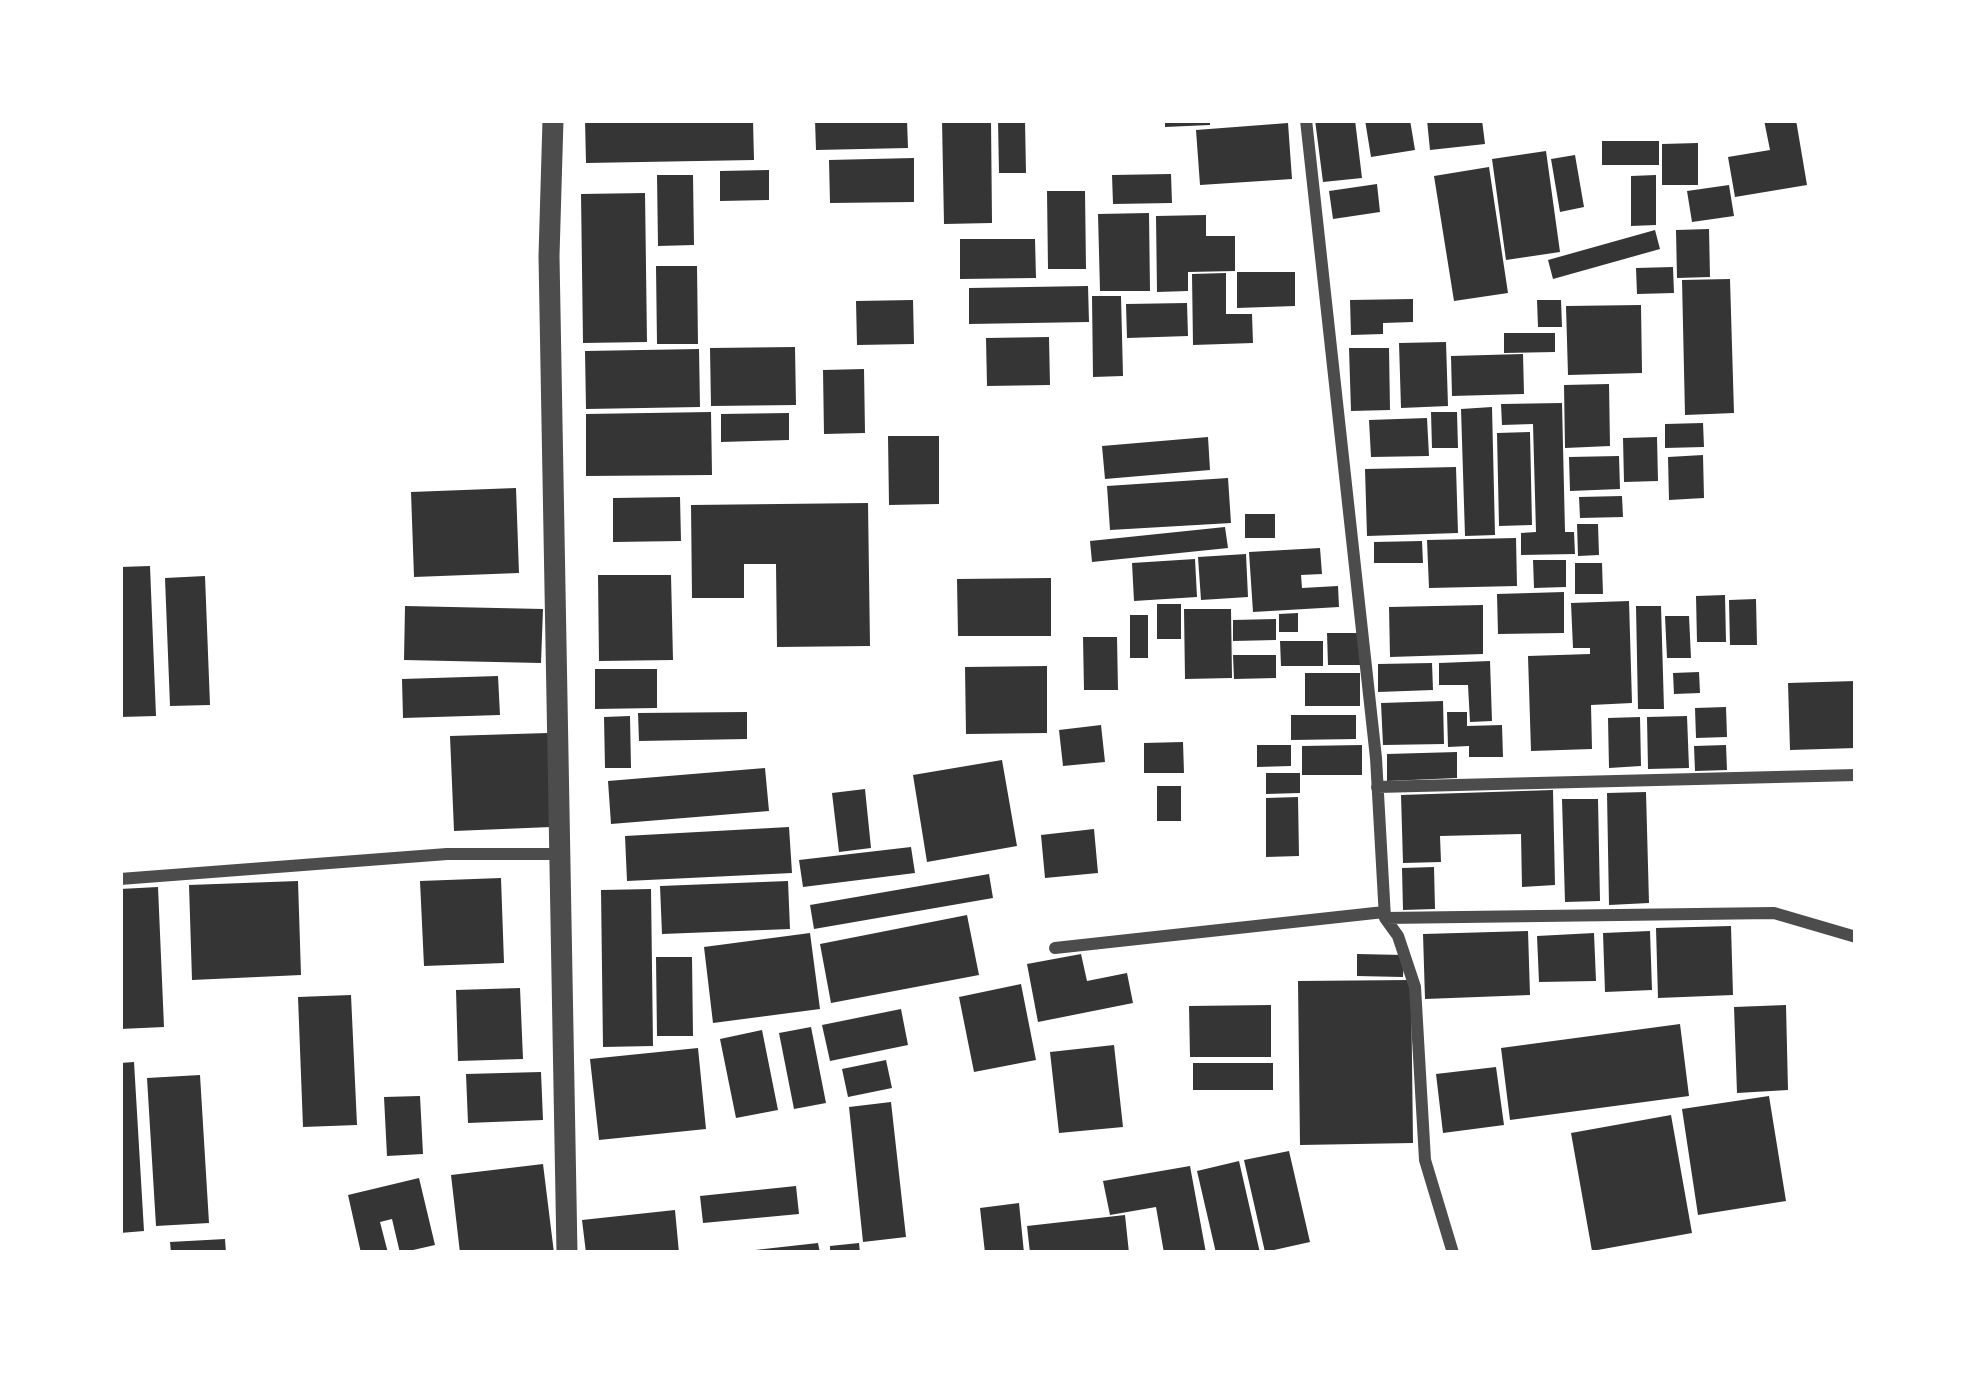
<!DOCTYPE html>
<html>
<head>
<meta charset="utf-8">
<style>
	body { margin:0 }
	#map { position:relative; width:1976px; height:1373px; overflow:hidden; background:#fff; font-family:Figtree,sans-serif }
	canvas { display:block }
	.frame { position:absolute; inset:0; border:123px solid #fff; pointer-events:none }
</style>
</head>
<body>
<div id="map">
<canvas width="1976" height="1373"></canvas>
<div class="frame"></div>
</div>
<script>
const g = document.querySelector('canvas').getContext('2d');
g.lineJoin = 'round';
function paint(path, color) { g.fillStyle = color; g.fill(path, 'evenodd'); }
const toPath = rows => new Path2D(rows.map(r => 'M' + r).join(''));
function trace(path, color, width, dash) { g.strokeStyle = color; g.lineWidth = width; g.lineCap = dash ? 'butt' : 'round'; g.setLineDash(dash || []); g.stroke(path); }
paint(toPath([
	[585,120,753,120,754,160,586,163],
	[815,120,907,120,908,148,816,150],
	[942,120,991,120,992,223,944,224],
	[998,120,1025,120,1026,173,999,173],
	[1165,120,1210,120,1210,125,1165,127],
	[1315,120,1355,120,1362,178,1323,182],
	[1365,120,1410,120,1415,150,1371,157],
	[1427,120,1482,120,1485,144,1430,150],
	[1764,120,1796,120,1807,185,1735,197,1728,157,1770,150],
	[1288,123,1292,179,1200,185,1196,130],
	[1602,141,1659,141,1659,165,1602,165],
	[1698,143,1698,185,1662,185,1662,144],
	[1546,151,1560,252,1506,260,1492,159],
	[1575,155,1584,207,1560,212,1551,159],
	[914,158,914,202,830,203,829,160],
	[1489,167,1508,293,1454,301,1434,176],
	[769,170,769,200,720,201,720,171],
	[1171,174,1172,203,1113,204,1112,175],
	[657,175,693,175,694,245,658,246],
	[1656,175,1656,225,1631,226,1631,176],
	[1377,184,1380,212,1333,219,1329,191],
	[1729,185,1734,216,1692,222,1687,191],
	[1047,191,1085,191,1086,269,1048,269],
	[645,193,647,342,583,343,581,194],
	[1149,213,1150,291,1100,291,1098,214],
	[1206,215,1206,236,1235,236,1235,271,1188,272,1188,291,1157,292,1156,216],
	[1709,229,1710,277,1677,278,1676,230],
	[1655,230,1660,249,1553,279,1548,260],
	[960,239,1035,239,1036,278,960,279],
	[656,266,697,266,698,344,657,344],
	[1673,267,1674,293,1637,294,1636,268],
	[1237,272,1295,272,1295,306,1237,308],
	[1226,273,1226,314,1252,314,1253,343,1193,345,1192,274],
	[1730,279,1734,413,1685,415,1682,280],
	[1088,286,1089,322,969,324,969,288],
	[1092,296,1121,296,1123,376,1093,377],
	[1413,299,1413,322,1383,323,1383,334,1351,335,1350,300],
	[913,300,914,344,857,345,856,301],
	[1537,300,1561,300,1562,327,1538,327],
	[1187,303,1188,336,1127,338,1126,304],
	[1641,305,1642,373,1568,375,1566,306],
	[1504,333,1555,333,1555,352,1504,353],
	[1049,337,1050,385,987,386,986,338],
	[1446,342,1448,406,1401,408,1399,343],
	[795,347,796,405,711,406,710,348],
	[1349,348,1389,348,1390,410,1351,411],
	[699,349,700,407,586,409,585,351],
	[1523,354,1524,394,1452,396,1451,356],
	[864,369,865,433,824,434,823,370],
	[1609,384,1610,446,1565,448,1564,385],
	[1562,403,1565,532,1574,532,1575,554,1521,555,1521,533,1536,532,1533,424,1502,425,1501,404],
	[1492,407,1495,535,1465,536,1461,409],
	[711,412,712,475,586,476,586,414],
	[1431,412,1457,412,1458,448,1432,448],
	[789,413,789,440,721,442,721,414],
	[1427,418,1429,456,1371,457,1369,420],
	[1703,423,1704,447,1665,448,1665,424],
	[1530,432,1532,525,1499,526,1497,433],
	[888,436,939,436,939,504,889,505],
	[1208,437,1210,470,1105,479,1102,446],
	[1657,437,1658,481,1624,482,1623,438],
	[1703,455,1704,498,1669,500,1668,457],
	[1619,456,1620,489,1570,491,1569,457],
	[1456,467,1458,533,1367,536,1365,469],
	[1228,478,1231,523,1110,530,1107,486],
	[516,488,519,573,414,577,411,492],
	[1622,496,1623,517,1580,518,1579,497],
	[680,497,681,541,613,542,613,498],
	[868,503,870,646,777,647,776,564,744,564,744,598,692,598,691,505],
	[1245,514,1275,514,1275,538,1245,538],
	[1577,524,1598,524,1599,555,1578,556],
	[1225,527,1228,548,1092,562,1090,541],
	[1516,538,1517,586,1429,588,1427,540],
	[1422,541,1423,563,1374,563,1374,542],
	[1320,548,1322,574,1301,575,1302,588,1338,586,1339,607,1253,612,1249,552],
	[1246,554,1248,597,1201,600,1198,557],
	[1195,559,1197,597,1134,601,1132,563],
	[1533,560,1566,560,1566,587,1534,588],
	[1575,563,1602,563,1603,594,1575,594],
	[150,566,156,716,120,717,120,567],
	[598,575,671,575,673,660,599,661],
	[205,576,210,705,170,706,165,578],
	[1051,578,1051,636,958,636,957,579],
	[1564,592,1564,633,1498,634,1497,594],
	[1725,595,1726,642,1697,642,1696,596],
	[1756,599,1757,645,1730,645,1729,600],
	[1629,601,1632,703,1591,705,1592,749,1531,751,1528,656,1590,654,1590,648,1573,648,1571,603],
	[1157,604,1181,604,1181,639,1157,639],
	[1483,605,1483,654,1390,657,1389,607],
	[405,606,543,609,541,663,404,660],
	[1636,606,1661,606,1664,709,1638,709],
	[1184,609,1231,609,1232,678,1185,679],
	[1298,613,1298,632,1279,632,1279,614],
	[1130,615,1148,615,1148,658,1130,658],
	[1665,616,1689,616,1691,658,1667,658],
	[1276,619,1276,640,1233,641,1233,620],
	[1327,633,1361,633,1362,665,1328,665],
	[1083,637,1117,637,1118,690,1084,690],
	[1280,641,1323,641,1323,666,1281,666],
	[1233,655,1276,655,1276,678,1234,679],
	[1490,661,1492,721,1470,722,1468,685,1439,685,1439,663],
	[1432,663,1433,690,1378,692,1378,664],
	[1047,666,1047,733,966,734,965,667],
	[595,669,657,669,657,708,595,709],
	[1699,672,1700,693,1674,694,1673,673],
	[1305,673,1360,673,1360,706,1305,706],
	[498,676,500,715,403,718,402,679],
	[1856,681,1856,748,1790,750,1788,683],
	[1443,701,1444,744,1383,745,1381,703],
	[1726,707,1727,737,1696,738,1695,708],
	[747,712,747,739,639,741,638,713],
	[1447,712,1467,712,1467,726,1502,725,1503,757,1469,757,1469,746,1448,747],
	[1291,715,1356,715,1356,739,1291,740],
	[630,716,631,768,605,768,604,717],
	[1687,716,1689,768,1648,769,1647,717],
	[1640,717,1641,766,1609,768,1608,718],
	[1101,725,1105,762,1063,766,1059,730],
	[548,733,551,827,454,831,450,736],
	[1183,742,1184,773,1144,773,1144,743],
	[1257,745,1291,745,1291,766,1257,767],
	[1362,745,1362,775,1302,775,1302,746],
	[1726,745,1727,770,1695,771,1694,746],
	[1457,752,1457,778,1387,781,1387,754],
	[1002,760,1017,846,927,862,913,775],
	[765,768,769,811,611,824,608,781],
	[1266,773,1300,773,1300,793,1266,794],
	[1157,786,1181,786,1181,821,1157,821],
	[865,789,871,848,839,852,832,793],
	[1553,790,1555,885,1522,887,1521,834,1440,836,1441,862,1403,863,1401,795],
	[1646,792,1649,903,1609,905,1607,793],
	[1298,797,1299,856,1266,857,1266,798],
	[1562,799,1598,799,1600,901,1565,902],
	[789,827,792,873,627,881,625,836],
	[1094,829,1098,873,1045,878,1041,835],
	[911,847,915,873,803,887,799,860],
	[1434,867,1435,909,1403,910,1402,868],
	[989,874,993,898,814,929,810,905],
	[501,878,504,963,424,966,420,881],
	[298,881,301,975,192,980,189,885],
	[788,881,790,929,662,934,660,886],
	[158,887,164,1027,120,1029,120,889],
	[651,889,653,1046,603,1047,601,890],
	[967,915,979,975,831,1003,820,944],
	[1731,926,1733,995,1658,998,1656,928],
	[1528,931,1530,995,1425,999,1423,934],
	[1650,931,1652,990,1605,992,1603,933],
	[810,933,820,1009,713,1023,704,947],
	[1594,933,1596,981,1539,982,1537,936],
	[1081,954,1087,981,1127,973,1133,1003,1038,1022,1027,964],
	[1357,954,1404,955,1403,977,1357,976],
	[656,957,692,957,693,1036,657,1036],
	[1411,980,1413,1143,1300,1145,1298,981],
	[1021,984,1036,1060,974,1072,959,997],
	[520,988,523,1059,458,1061,456,990],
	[351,995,357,1125,303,1127,298,997],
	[1271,1005,1271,1057,1190,1057,1189,1006],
	[1786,1005,1788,1090,1737,1093,1734,1007],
	[901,1009,908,1045,830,1061,822,1025],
	[1680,1024,1689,1096,1510,1120,1501,1048],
	[811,1027,826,1103,794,1109,779,1033],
	[762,1030,778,1110,736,1118,720,1039],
	[1114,1045,1123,1127,1059,1133,1050,1052],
	[698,1048,706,1129,599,1140,590,1059],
	[886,1060,892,1088,848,1097,842,1069],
	[134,1062,144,1231,120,1233,120,1063],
	[1193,1063,1273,1063,1273,1090,1193,1090],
	[1496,1067,1504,1125,1443,1133,1436,1074],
	[541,1072,543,1120,468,1123,466,1074],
	[200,1075,209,1223,156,1226,147,1078],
	[420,1096,423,1154,387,1156,384,1097],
	[1769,1096,1786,1201,1698,1215,1682,1109],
	[891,1102,906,1237,863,1242,849,1107],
	[1671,1115,1692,1233,1592,1251,1571,1133],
	[1289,1151,1310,1242,1265,1252,1244,1160],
	[1239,1161,1260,1253,1216,1253,1197,1171],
	[543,1164,554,1253,460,1253,451,1175],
	[1190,1166,1206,1253,1164,1253,1156,1207,1110,1215,1103,1181],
	[419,1178,435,1245,400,1253,392,1219,380,1222,388,1253,361,1253,348,1195],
	[796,1186,799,1214,703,1223,700,1196],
	[1019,1203,1024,1253,985,1253,980,1208],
	[675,1210,679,1253,586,1253,582,1220],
	[1125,1215,1129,1253,1030,1253,1027,1226],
	[225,1239,226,1253,171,1253,170,1242],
	[818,1243,820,1253,755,1253,755,1250],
	[859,1243,860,1253,830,1253,830,1246]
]), '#353535');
trace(toPath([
	[1306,120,1376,758,1385,918,1398,936,1415,987,1425,1160,1453,1253],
	[1377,787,1856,775],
	[120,879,447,854,559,854],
	[1385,918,1774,913,1856,937],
	[1055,948,1384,912]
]), '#4c4c4c', 12);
trace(toPath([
	[553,120,549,256,567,1253]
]), '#4c4c4c', 21);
</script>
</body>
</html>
